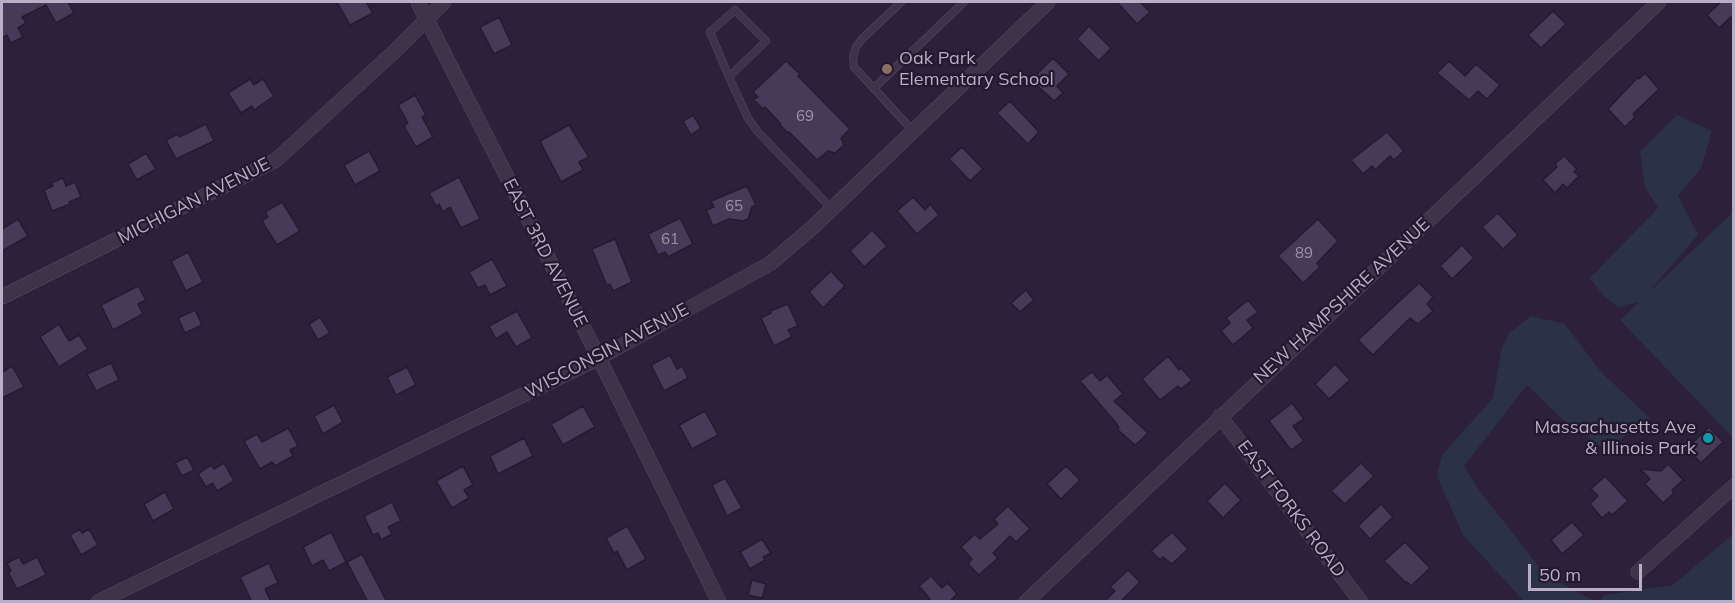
<!DOCTYPE html>
<html>
<head>
<meta charset="utf-8">
<style>
	body { margin:0 }
	#map { position:relative; width:1735px; height:603px; overflow:hidden; background:#2c203a; font-family:Mulish,sans-serif }
	canvas { display:block }
	.frame { position:absolute; inset:0; border:3px solid #baaec6; pointer-events:none }
	.scale { position:absolute; left:1528px; top:564px; width:114px; height:27px; box-sizing:border-box; border:3px solid #baaec6; border-top:0; padding-left:8px; font-size:18px; line-height:21px; white-space:nowrap; color:#baaec6; -webkit-text-stroke:4px #23192f; paint-order:stroke }
</style>
</head>
<body>
<div id="map">
<canvas width="1735" height="603"></canvas>
<div class="frame"></div>
<div class="scale">50 m</div>
</div>
<script>
const g = document.querySelector('canvas').getContext('2d');
g.lineJoin = 'round';
function paint(path, color) { g.fillStyle = color; g.fill(path, 'evenodd'); }
const toPath = rows => new Path2D(rows.map(r => 'M' + r).join(''));
function trace(path, color, width, dash) { g.strokeStyle = color; g.lineWidth = width; g.lineCap = dash ? 'butt' : 'round'; g.setLineDash(dash || []); g.stroke(path); }
function write(font, color, halo, rows, align = 'center') {
  g.font = font + ' Mulish,sans-serif'; g.lineWidth = 4.5; g.setLineDash([]); g.textBaseline = 'middle'; g.strokeStyle = halo; g.fillStyle = color; for (const [text, x, y, turn = 0] of rows) {
    g.save(); g.translate(x, y); g.rotate((+turn || 0) * Math.PI / 180); g.textAlign = isNaN(turn) ? turn : align; if (halo) g.strokeText(text, 0, 0); g.fillText(text, 0, 0); g.restore();
  }
}
paint(toPath([
	[1677,115,1712,131,1701,168,1678,196,1698,235,1647,294,1733,212,1733,438,1620,320,1639,302,1619,307,1604,296,1590,278,1658,208,1645,187,1640,152],
	[1531,316,1565,324,1601,372,1651,419,1605,449,1562,419,1527,385,1464,466,1479,490,1546,576,1595,601,1524,601,1463,535,1437,476,1442,455,1493,398,1502,348,1509,333],
	[1733,534,1733,601,1599,601,1605,595,1673,585]
]), '#2b3248');
const building = toPath([
	[2,2,68,2,74,13,56,23,46,5,22,17,26,23,18,28,23,37,11,43,7,35,2,38,2,2],
	[337,2,366,2,373,13,350,25,337,2],
	[1117,2,1140,2,1150,12,1137,24,1117,2],
	[1721,2,1734,2,1734,14,1719,28,1707,15,1721,2],
	[1553,11,1566,24,1541,48,1528,35,1553,11],
	[499,17,512,45,494,54,480,27,499,17],
	[1089,26,1111,48,1099,61,1077,39,1089,26],
	[1053,58,1069,74,1057,86,1063,93,1054,101,1031,80,1053,58],
	[786,61,800,74,798,76,850,129,841,138,844,145,835,153,828,151,817,160,789,132,788,133,780,125,780,123,765,107,763,109,753,99,758,97,753,92,786,61],
	[1449,61,1465,76,1476,64,1500,85,1487,99,1478,91,1469,100,1437,73,1449,61],
	[1645,73,1659,89,1633,114,1635,117,1625,127,1608,109,1638,77,1639,79,1645,73],
	[250,79,254,85,263,79,274,96,254,110,252,106,241,113,228,93,250,79],
	[415,95,426,115,422,117,433,137,416,147,404,126,408,123,398,105,415,95],
	[1010,101,1039,132,1028,144,997,113,1010,101],
	[693,115,701,128,691,135,683,121,693,115],
	[206,124,214,141,176,159,166,140,178,134,179,137,206,124],
	[569,125,589,157,579,162,583,170,561,182,540,141,569,125],
	[1387,132,1404,151,1394,160,1390,156,1375,170,1372,166,1363,174,1351,160,1387,132],
	[962,147,983,169,970,181,949,159,962,147],
	[369,151,380,171,355,185,344,165,369,151],
	[146,153,156,169,137,180,128,164,146,153],
	[1564,156,1577,169,1574,172,1579,176,1567,188,1563,184,1555,193,1543,180,1557,167,1555,164,1564,156],
	[459,177,480,219,461,228,450,207,443,212,439,204,436,206,429,193,459,177],
	[63,178,66,186,75,182,81,197,69,202,70,204,52,211,44,190,53,186,51,183,63,178],
	[747,186,756,205,752,207,748,219,743,221,729,219,713,226,706,210,714,207,711,201,747,186],
	[913,197,925,210,930,204,939,215,917,234,897,211,913,197],
	[282,202,300,231,277,245,262,221,268,217,265,212,282,202],
	[1498,213,1518,235,1503,249,1482,227,1498,213],
	[680,218,693,244,668,257,665,252,658,255,648,234,680,218],
	[18,219,28,236,2,251,2,229,18,219],
	[1318,219,1338,241,1317,263,1320,267,1303,283,1278,256,1318,219],
	[872,230,887,246,864,267,850,251,872,230],
	[615,239,632,282,613,291,610,284,607,286,592,249,615,239],
	[1462,245,1474,258,1452,279,1440,266,1462,245],
	[188,252,203,282,186,291,171,261,188,252],
	[492,259,507,286,490,295,485,285,478,288,469,272,492,259],
	[831,271,845,286,823,308,809,292,831,271],
	[1419,283,1433,297,1427,304,1433,311,1418,324,1410,318,1373,355,1358,340,1419,283],
	[138,286,146,300,138,304,143,314,113,330,101,305,138,286],
	[1026,290,1034,300,1020,312,1011,303,1026,290],
	[1248,300,1258,312,1247,320,1253,328,1233,345,1221,331,1230,323,1226,318,1248,300],
	[788,304,798,326,788,330,792,337,774,346,761,318,771,313,770,311,788,304],
	[195,310,202,325,185,333,178,318,195,310],
	[517,311,532,338,516,347,507,332,496,339,489,326,517,311],
	[320,317,330,333,318,340,309,324,320,317],
	[59,324,69,341,79,335,88,349,59,367,40,337,59,324],
	[670,355,677,369,682,366,688,378,664,391,651,365,670,355],
	[1168,356,1179,370,1181,368,1192,380,1181,389,1178,386,1160,400,1142,379,1168,356],
	[111,363,119,380,96,391,87,374,111,363],
	[1335,364,1350,380,1329,399,1315,384,1335,364],
	[12,366,24,387,2,398,2,372,12,366],
	[407,367,416,385,396,395,387,377,407,367],
	[1092,372,1100,381,1107,375,1123,394,1114,401,1148,433,1139,442,1135,445,1118,430,1119,428,1116,423,1080,381,1092,372],
	[1292,403,1304,419,1293,426,1304,441,1291,450,1269,421,1292,403],
	[334,405,343,422,323,434,314,416,334,405],
	[583,406,595,427,563,445,551,424,583,406],
	[705,411,718,435,692,449,679,425,705,411],
	[1709,427,1723,442,1701,463,1687,448,1709,427],
	[288,428,298,446,290,450,293,456,275,466,272,462,260,469,244,441,257,434,262,442,288,428],
	[524,438,533,456,498,474,490,456,524,438],
	[187,457,194,470,182,476,175,463,187,457],
	[224,463,234,481,217,491,213,483,206,487,198,474,211,465,214,469,224,463],
	[1361,463,1374,476,1345,504,1331,491,1361,463],
	[1668,464,1683,480,1672,490,1674,493,1663,503,1645,484,1650,479,1640,469,1661,471,1668,464],
	[463,466,473,485,464,490,469,498,452,508,436,481,463,466],
	[1066,466,1080,480,1061,499,1047,484,1066,466],
	[1605,476,1628,501,1612,515,1609,512,1602,518,1590,504,1598,496,1591,489,1605,476],
	[725,478,742,508,727,516,712,485,725,478],
	[1225,483,1241,500,1223,518,1207,501,1225,483],
	[165,492,174,509,153,521,144,504,165,492],
	[392,502,401,521,388,527,392,534,381,540,378,533,373,535,364,516,392,502],
	[1381,504,1393,517,1370,539,1358,526,1381,504],
	[1008,506,1030,529,1016,542,1010,536,993,553,998,558,979,575,968,564,972,559,961,547,975,534,980,539,998,524,994,519,1008,506],
	[1572,522,1584,535,1562,554,1551,540,1572,522],
	[627,526,646,559,627,570,617,551,614,553,606,538,627,526],
	[80,529,82,533,89,529,98,545,81,555,70,535,80,529],
	[331,532,346,562,329,571,323,560,312,566,303,547,331,532],
	[1172,532,1188,549,1172,564,1163,557,1160,560,1151,551,1172,532],
	[762,539,771,553,763,557,765,560,750,569,740,552,762,539],
	[1405,542,1430,568,1411,586,1407,582,1406,583,1384,561,1405,542],
	[362,554,387,602,368,602,347,562,362,554],
	[19,557,23,564,37,557,46,575,17,589,8,572,11,571,7,563,19,557],
	[269,563,278,583,265,589,271,602,252,602,240,577,269,563],
	[1128,570,1140,582,1120,602,1104,602,1115,591,1110,587,1128,570],
	[931,576,942,588,948,583,957,594,951,600,953,602,927,602,930,599,919,586,931,576],
	[752,580,766,584,762,598,748,595,752,580]
]);
paint(building, '#473a58');
trace(building, '#251b31', 1.5);
const lane = toPath([
	[901,2,862,39,856,47,853,57,854,67,913,131],
	[729,77,766,41,735,10,710,32,729,77,748,118,758,132,832,209],
	[874,88,964,2]
]);
const street = toPath([
	[418,2,599,358,719,602],
	[2,297,276,160,396,50,444,2],
	[1220,416,1361,602],
	[1638,572,1734,486],
	[98,602,599,358,771,263,814,226,1048,2],
	[1026,602,1659,2]
]);
trace(lane, '#564b62', 8);
trace(street, '#564b62', 15);
trace(lane, '#3e344a', 7);
trace(street, '#3e344a', 14);
for (const [x, y, r, color] of [
	[887,69,6,"#8d6e63"],
	[1708,438,6,"#0f9aa8"]
]) { const dot = new Path2D(); dot.arc(x, y, r, 0, 2 * Math.PI); g.fillStyle = color; g.fill(dot); trace(dot, '#23192f', 2); }
write('15px', '#9d91aa', null, [
	["69",805,116],
	["65",734,206],
	["61",670,239],
	["89",1304,253]
]);
write('18px', '#baaec6', '#23192f', [
	["Oak Park",899,59],
	["Elementary School",899,80],
	["Massachusetts Ave",1696,428,"right"],
	["& Illinois Park",1696,449,"right"]
], 'left');
write('18px', '#baaec6', '#23192f', [
	["MICHIGAN AVENUE",194,201,-27],
	["EAST 3RD AVENUE",545,253,63],
	["NEW HAMPSHIRE AVENUE",1342,301,-43],
	["WISCONSIN AVENUE",607,351,-28],
	["EAST FORKS ROAD",1291,509,53]
]);
</script>
</body>
</html>
